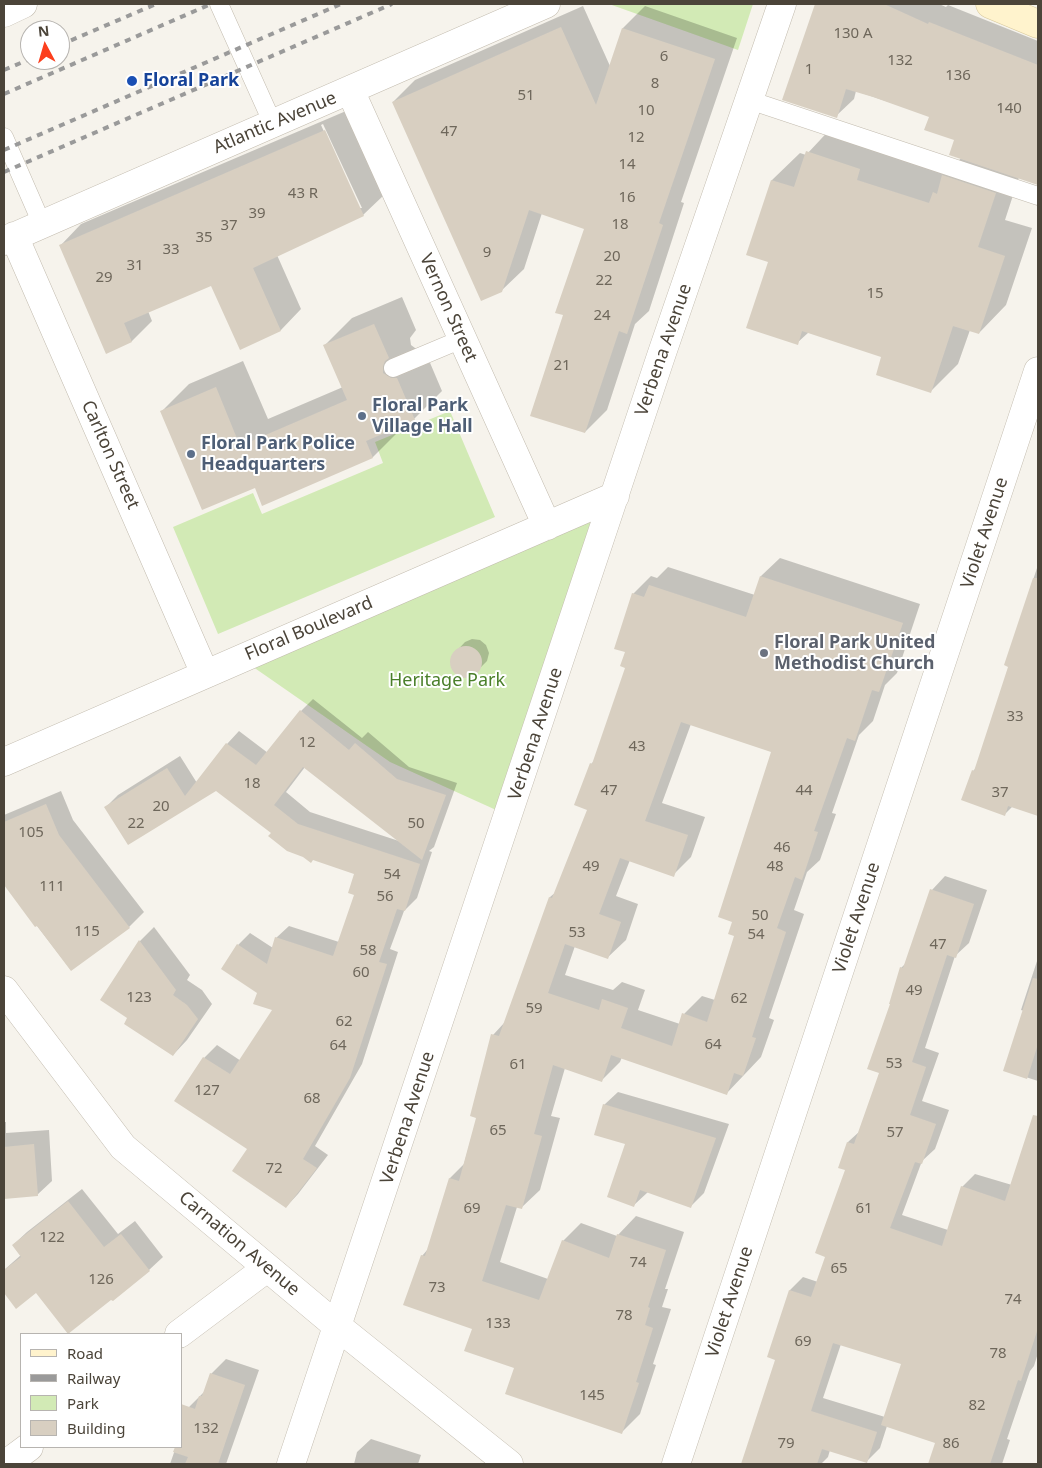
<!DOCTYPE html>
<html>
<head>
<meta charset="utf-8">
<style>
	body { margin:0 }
	#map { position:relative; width:1042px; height:1468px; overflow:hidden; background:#f6f3ec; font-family:"Noto Sans",sans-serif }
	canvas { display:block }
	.frame { position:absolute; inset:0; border:5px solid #4b4439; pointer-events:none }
	.legend { position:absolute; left:20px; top:1333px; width:162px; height:115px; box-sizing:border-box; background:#fff; border:1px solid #b7b4b0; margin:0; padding:6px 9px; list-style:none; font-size:15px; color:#4b4439 }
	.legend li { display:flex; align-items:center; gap:10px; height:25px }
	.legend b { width:25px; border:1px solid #b7b4b0 }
	.north { position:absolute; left:20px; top:20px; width:50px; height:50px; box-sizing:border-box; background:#fff; border:1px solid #b7b4b0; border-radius:50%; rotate:354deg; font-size:14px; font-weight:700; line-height:20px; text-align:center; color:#4b4439 }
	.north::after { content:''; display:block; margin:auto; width:18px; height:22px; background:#fc3f1d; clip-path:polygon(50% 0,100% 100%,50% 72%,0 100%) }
</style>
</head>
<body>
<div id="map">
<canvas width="1042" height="1468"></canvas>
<div class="frame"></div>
<ul class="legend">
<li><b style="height:6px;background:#fff3cd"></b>Road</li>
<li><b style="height:6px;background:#9a9a9a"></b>Railway</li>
<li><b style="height:14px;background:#d2eab5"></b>Park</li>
<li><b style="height:14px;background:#d8cfc1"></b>Building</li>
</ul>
<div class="north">N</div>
</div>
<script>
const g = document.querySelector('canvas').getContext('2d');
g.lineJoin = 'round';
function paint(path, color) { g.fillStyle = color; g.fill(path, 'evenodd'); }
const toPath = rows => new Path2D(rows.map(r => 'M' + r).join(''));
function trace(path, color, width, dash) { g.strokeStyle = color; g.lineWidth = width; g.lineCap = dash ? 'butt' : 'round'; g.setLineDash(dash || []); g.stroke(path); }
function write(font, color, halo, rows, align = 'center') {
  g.font = font + ' "Noto Sans",sans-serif'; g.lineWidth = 4; g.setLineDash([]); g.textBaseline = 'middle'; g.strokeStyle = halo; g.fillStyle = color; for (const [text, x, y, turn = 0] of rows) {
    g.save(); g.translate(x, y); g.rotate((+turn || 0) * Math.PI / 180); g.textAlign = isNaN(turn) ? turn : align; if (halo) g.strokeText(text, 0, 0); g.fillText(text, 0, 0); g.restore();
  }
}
paint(toPath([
	[609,4,753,4,738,50],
	[450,411,495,517,218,634,173,527,253,493,262,514,383,463,375,442],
	[607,506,505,814,390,762,246,662]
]), '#d2eab5');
paint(toPath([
	[816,4,939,4,946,7,948,5,1038,41,1038,184,1019,177,1005,220,1032,228,1006,305,979,333,970,330,958,364,931,391,883,356,809,332,797,343,769,261,748,254,772,180,800,153,806,155,835,124,947,173,961,158,955,139,930,116,856,91,854,99,836,116,784,99],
	[583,6,610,66,623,28,645,6,737,38,681,202,684,203,649,311,635,324,607,410,585,432,565,314,585,228,542,213,524,269,501,291,393,102,415,80],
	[346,111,384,195,363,215,277,255,301,309,281,330,240,348,212,284,148,311,152,321,132,341,107,352,61,245,81,224],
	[323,124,362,208,359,208,321,125],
	[402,297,416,330,410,338,411,345,419,351,425,351,442,391,414,419,398,426,400,430,373,457,256,486,161,412,189,384,243,361,268,419,343,387,325,345,352,318],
	[780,558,920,604,897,673,885,685,873,721,859,735,832,813,836,814,820,860,807,872,794,910,804,914,769,1018,774,1020,761,1057,726,1094,622,1057,620,1062,602,1080,565,1068,551,1116,560,1118,540,1190,521,1208,517,1207,500,1262,548,1279,563,1241,581,1223,617,1236,636,1216,684,1232,665,1289,668,1289,662,1307,671,1309,653,1364,656,1365,640,1414,622,1432,515,1368,473,1328,422,1256,428,1249,450,1178,464,1164,477,1117,493,1035,505,1022,550,897,556,892,588,809,591,764,594,761,627,667,627,651,633,594,651,576,657,578,668,567,755,595,761,576],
	[691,724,773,751,736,935,715,1000,702,996,684,1014,680,1024,638,1010,645,990,622,982,613,990,565,975,575,946,607,958,626,940,638,904,616,896,630,860,673,875,691,857,705,817,662,803],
	[1038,565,1038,815,1013,806,1005,814,973,771,976,768,1010,666,1029,592],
	[472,639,480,640,486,645,489,653,487,661,474,674,470,676,459,675,453,670,451,663,452,656,465,642],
	[313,699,362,738,368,732,409,767,457,783,434,847,429,851,432,852,417,898,404,911,390,949,398,952,362,1064,315,1146,328,1155,298,1194,286,1207,249,1148,176,1101,204,1058,217,1045,241,1061,274,1009,258,992,238,945,250,933,273,948,276,938,289,926,339,942,356,894,356,873,273,832,216,789,128,843,106,807,118,795,180,756,197,783,227,744,239,731,268,753,301,711],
	[305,767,399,841,310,812,286,792],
	[61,791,73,820,144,912,129,927,71,970,4,883,4,815],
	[945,876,987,890,969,943,955,956,925,1048,939,1053,922,1101,949,1110,935,1149,922,1161,902,1215,948,1230,962,1187,975,1174,1012,1185,1029,1132,1038,1123,1038,1353,1034,1366,1030,1371,1007,1439,1010,1440,1002,1464,930,1464,937,1442,887,1426,880,1448,867,1461,830,1450,828,1457,821,1464,793,1464,787,1462,787,1464,742,1464,777,1359,790,1290,803,1277,818,1282,827,1256,847,1169,848,1142,860,1131,880,1072,892,1003,901,968,906,963,932,890],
	[841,1344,903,1364,885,1417,823,1398],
	[154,927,190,975,187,980,202,990,212,1004,187,1040,173,1055,129,1018,101,1000,140,941],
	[1038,958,1038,1081,1004,1070,1024,1011,1021,1010],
	[618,1092,729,1124,704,1193,690,1207,648,1192,634,1205,627,1144,604,1105],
	[4,1122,6,1122,6,1133,49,1130,52,1181,37,1195,4,1197],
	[82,1189,118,1234,135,1221,163,1257,149,1270,37,1291,19,1305,4,1286,4,1270,21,1255,13,1245,27,1232],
	[226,1359,259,1370,226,1464,170,1464,176,1447,181,1447,189,1407,204,1392,211,1374],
	[371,1439,421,1455,418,1464,354,1464,357,1452]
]), '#0003');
paint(toPath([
	[815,4,884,4,928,24,929,22,1038,65,1038,185,949,155,954,140,924,130,929,117,873,97,846,89,837,118,782,100],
	[561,27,596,105,622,28,715,59,659,223,663,225,627,334,619,331,585,433,530,416,563,315,555,313,584,229,529,210,502,292,481,301,392,102],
	[325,130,364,216,253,268,281,331,240,350,211,286,124,323,132,342,106,354,59,245],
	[806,151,860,169,857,180,929,203,933,192,937,194,942,175,996,193,978,247,1005,256,979,334,953,326,931,393,876,375,881,357,802,331,798,345,746,328,768,262,746,255,771,180,794,187],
	[374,324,389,358,385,361,383,366,383,373,391,378,397,378,415,420,366,441,373,458,262,506,255,488,202,510,160,411,216,387,240,446,347,400,323,345],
	[760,576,903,623,879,692,872,690,855,741,847,738,814,831,818,832,802,880,795,877,777,928,786,932,752,1037,756,1038,743,1076,734,1073,727,1095,611,1055,602,1082,553,1065,534,1134,542,1136,522,1209,506,1205,482,1281,539,1300,562,1240,609,1258,617,1234,666,1250,648,1307,650,1308,645,1325,653,1328,636,1382,639,1383,622,1434,505,1394,514,1368,464,1351,472,1329,403,1305,421,1255,425,1256,449,1178,459,1181,476,1118,470,1116,491,1034,499,1036,549,897,552,898,587,810,574,805,590,763,592,764,625,668,620,666,625,652,614,649,632,593,644,597,649,585,746,617],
	[681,722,771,752,718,917,732,922,728,934,734,936,707,1022,682,1013,672,1046,621,1028,628,1008,602,999,599,1010,548,993,565,944,608,959,621,922,599,914,620,858,674,877,688,835,645,821],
	[1033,578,1038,578,1038,816,1008,806,1005,816,961,800,972,770,974,771,1008,667,1004,665],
	'450 662a16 16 0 1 1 32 0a16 16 0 1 1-32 0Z',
	[300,710,349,750,355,743,397,779,446,795,422,860,303,767,274,805,298,824,420,864,405,911,397,909,379,962,387,964,350,1078,303,1159,317,1168,286,1208,232,1171,247,1149,174,1101,203,1057,230,1074,272,1010,253,1004,257,993,221,969,237,944,267,964,275,937,333,956,354,895,348,893,354,874,313,860,311,863,303,857,287,851,268,836,271,833,216,791,128,845,104,807,167,768,185,796,226,743,256,765],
	[46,804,59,835,130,928,71,971,37,926,35,927,4,885,4,822],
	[930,889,974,904,956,958,947,955,912,1062,926,1067,910,1115,936,1124,922,1164,915,1162,890,1228,942,1246,961,1186,1005,1201,1033,1115,1038,1116,1038,1328,1021,1381,1018,1380,990,1464,928,1464,935,1443,881,1425,901,1364,833,1343,811,1411,877,1432,867,1463,822,1449,817,1464,741,1464,775,1360,767,1357,789,1290,811,1297,825,1257,815,1253,845,1170,838,1168,847,1142,854,1144,879,1073,867,1069,890,1004,889,1004,900,967,903,968],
	[139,940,176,990,173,995,187,1005,198,1019,173,1056,124,1024,127,1018,100,1000],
	[1033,978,1038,979,1038,1044,1027,1079,1003,1071],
	[603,1104,716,1138,691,1208,640,1190,634,1207,607,1197,625,1144,594,1135],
	[34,1144,38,1196,4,1199,4,1147],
	[68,1201,104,1247,121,1234,150,1271,113,1301,111,1300,68,1334,36,1293,16,1309,4,1293,4,1270,21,1257,12,1245],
	[210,1373,245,1385,218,1464,185,1464,188,1457,173,1452,175,1447,181,1447,181,1404,195,1409,199,1396,202,1396]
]), '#d8cfc1');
const lane = toPath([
	[219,4,273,124],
	[749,100,1038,196],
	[4,137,42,224],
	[393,368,462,339]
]);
const street = toPath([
	[4,13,23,4],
	[350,90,547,526],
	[14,236,205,674],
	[4,241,546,4],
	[4,762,615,496],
	[4,990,123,1147,337,1326,509,1464],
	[179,1334,267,1268],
	[6,1464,29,1447],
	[291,1464,662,353,782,4],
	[676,1464,1038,371]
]);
const secondary = toPath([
	[990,4,1038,24]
]);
trace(lane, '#c2bbae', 19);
trace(street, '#c2bbae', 29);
trace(secondary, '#d6c79b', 29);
trace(lane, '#fff', 18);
trace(street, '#fff', 28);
trace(secondary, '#fff3cd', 28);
trace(toPath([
	[60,45,156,4],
	[4,70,30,59],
	[4,94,211,4],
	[4,150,341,4],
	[4,172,392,4]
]), '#9a9a9a', 4, [6, 6]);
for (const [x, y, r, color] of [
	[132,81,6,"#1a4fb4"],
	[362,416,5,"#5c6f8a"],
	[191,454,5,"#5c6f8a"],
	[764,653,5,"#6b7280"]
]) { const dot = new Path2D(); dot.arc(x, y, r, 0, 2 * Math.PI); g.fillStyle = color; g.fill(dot); trace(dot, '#fff', 2); }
write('15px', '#6e675b', null, [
	["130 A",853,34],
	["6",664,57],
	["132",900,61],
	["1",809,70],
	["136",958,76],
	["8",655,84],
	["51",526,96],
	["140",1009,109],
	["10",646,111],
	["47",449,132],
	["12",636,138],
	["14",627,165],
	["43 R",303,194],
	["16",627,198],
	["39",257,214],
	["18",620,225],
	["37",229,226],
	["35",204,238],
	["33",171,250],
	["9",487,253],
	["20",612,257],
	["31",135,266],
	["29",104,278],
	["22",604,281],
	["15",875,294],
	["24",602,316],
	["21",562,366],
	["33",1015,717],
	["12",307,743],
	["43",637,747],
	["18",252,784],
	["47",609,791],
	["44",804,791],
	["37",1000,793],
	["20",161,807],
	["22",136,824],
	["50",416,824],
	["105",31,833],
	["46",782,848],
	["49",591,867],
	["48",775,867],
	["54",392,875],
	["111",52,887],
	["56",385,897],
	["50",760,916],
	["115",87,932],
	["53",577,933],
	["54",756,935],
	["47",938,945],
	["58",368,951],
	["60",361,973],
	["49",914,991],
	["123",139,998],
	["62",739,999],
	["59",534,1009],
	["62",344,1022],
	["64",713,1045],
	["64",338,1046],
	["53",894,1064],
	["61",518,1065],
	["127",207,1091],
	["68",312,1099],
	["65",498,1131],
	["57",895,1133],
	["72",274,1169],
	["69",472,1209],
	["61",864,1209],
	["122",52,1238],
	["74",638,1263],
	["65",839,1269],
	["126",101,1280],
	["73",437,1288],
	["74",1013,1300],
	["78",624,1316],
	["133",498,1324],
	["69",803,1342],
	["78",998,1354],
	["145",592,1396],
	["82",977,1406],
	["132",206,1429],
	["79",786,1444],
	["86",951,1444]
]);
write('bold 18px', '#164399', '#fff', [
	["Floral Park",143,81]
], 'left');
write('18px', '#4b4439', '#fff', [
	["Atlantic Avenue",275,123,-23],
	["Vernon Street",448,308,66],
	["Verbena Avenue",664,350,-71],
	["Carlton Street",110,455,66],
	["Violet Avenue",985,533,-72],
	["Floral Boulevard",309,629,-23],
	["Verbena Avenue",536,734,-72],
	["Violet Avenue",857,918,-72],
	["Verbena Avenue",408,1118,-72],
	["Carnation Avenue",239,1244,40],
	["Violet Avenue",730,1302,-72]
]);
write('bold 18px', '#4e5e75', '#fff', [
	["Floral Park",372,406],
	["Village Hall",372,427],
	["Floral Park Police",201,444],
	["Headquarters",201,465]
], 'left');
write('bold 18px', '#5b616d', '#fff', [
	["Floral Park United",774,643],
	["Methodist Church",774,664]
], 'left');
write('18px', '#4a7f2a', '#fff', [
	["Heritage Park",447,681]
]);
</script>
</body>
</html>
